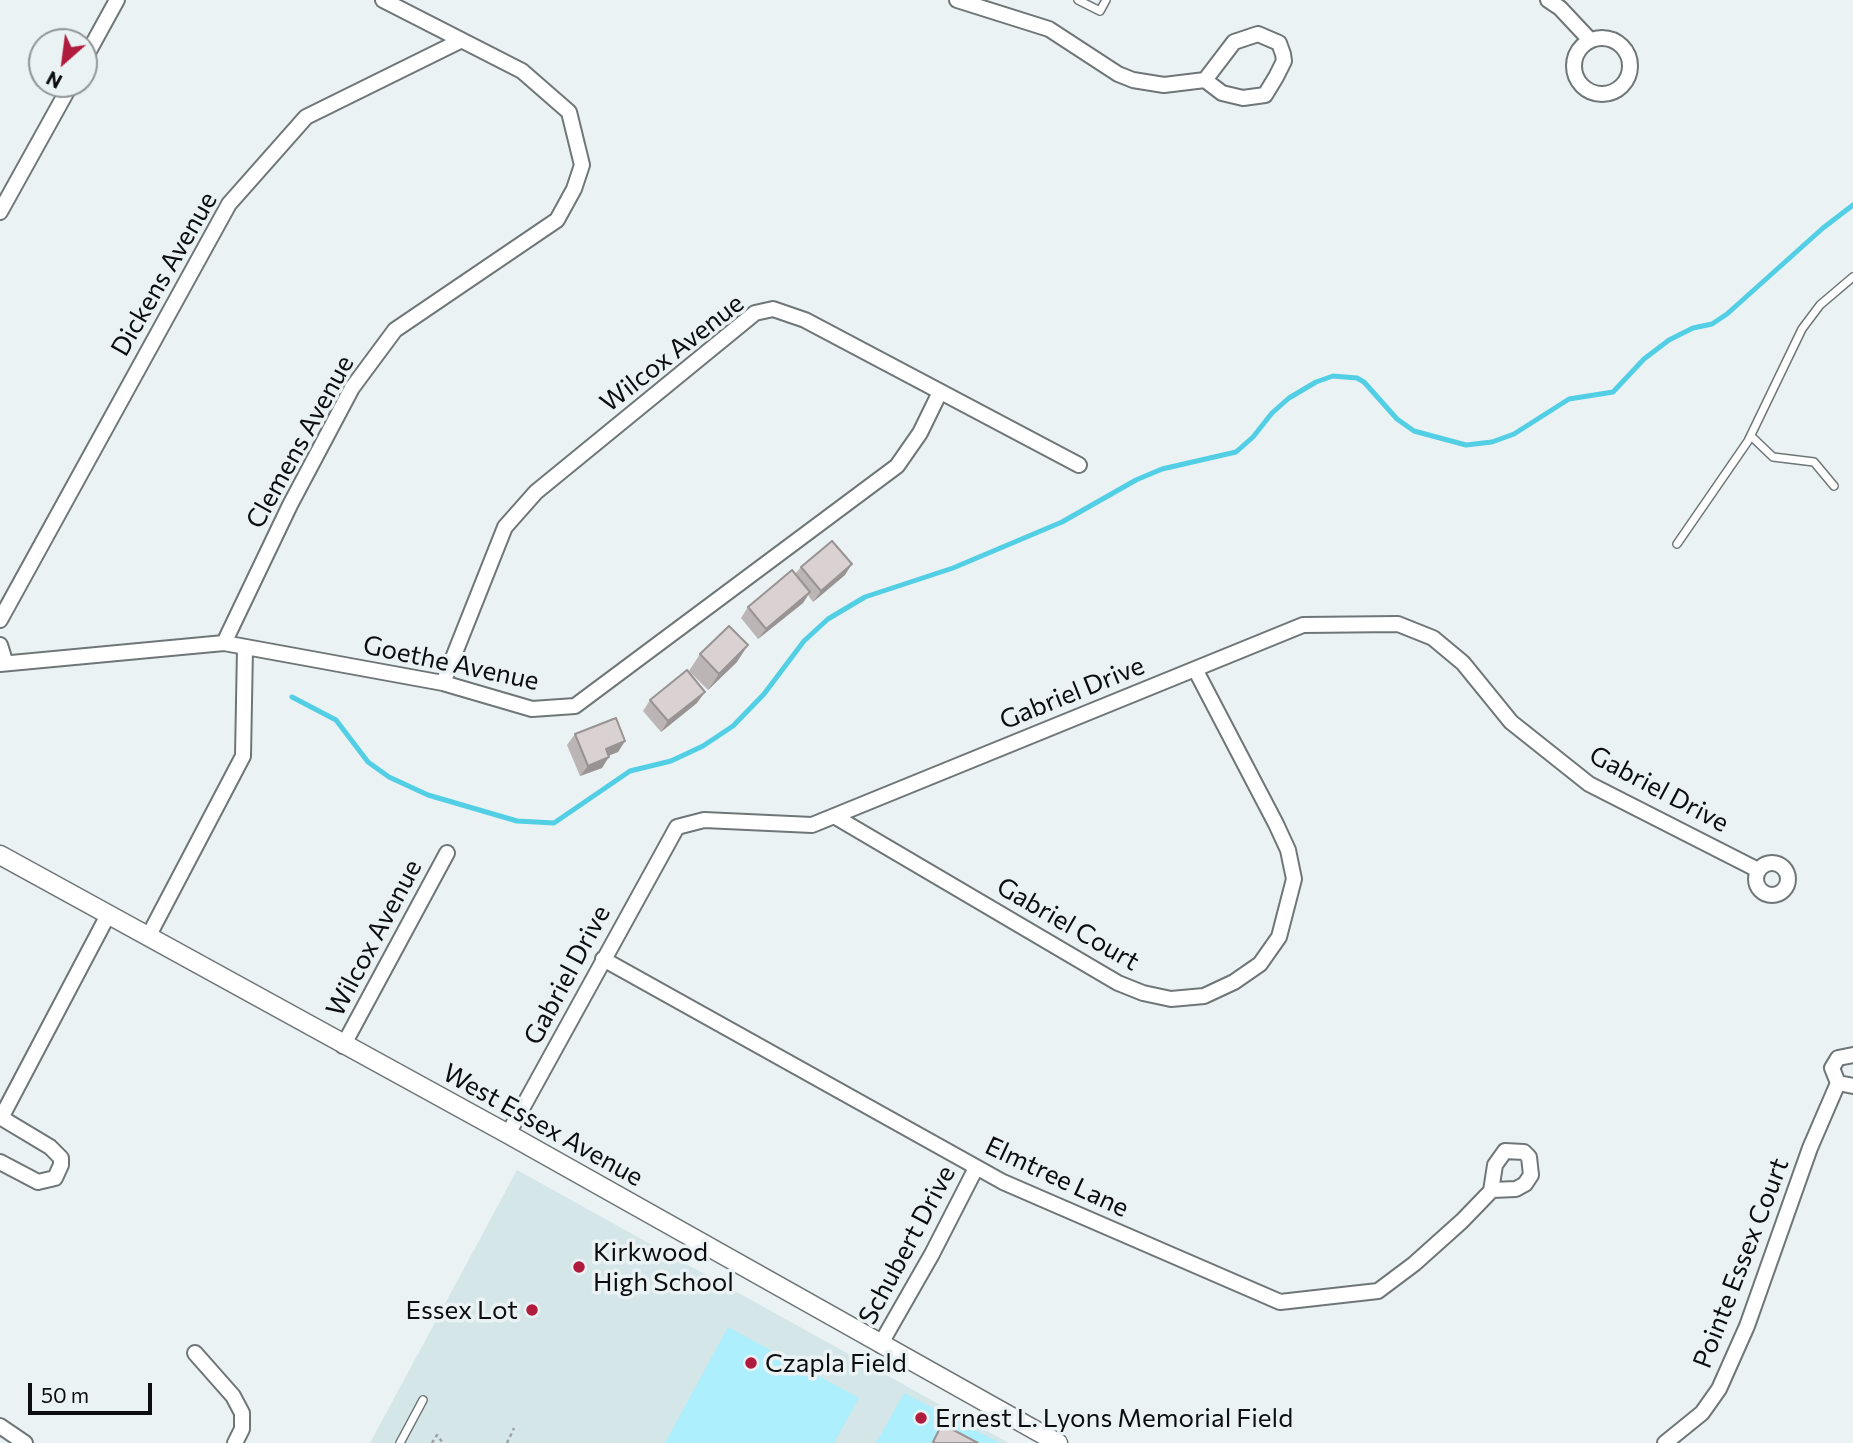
<!DOCTYPE html>
<html>
<head>
<meta charset="utf-8">
<style>
	body { margin:0 }
	#map { position:relative; width:1853px; height:1443px; overflow:hidden; background:#ebf2f4; font-family:Commissioner,sans-serif }
	canvas { display:block }
	.north { position:absolute; left:28px; top:28px; width:70px; height:70px; box-sizing:border-box; background:#ebf2f4; border:2px solid #919698; border-radius:50%; rotate:208deg; font-size:19px; font-weight:700; line-height:28px; text-align:center; color:#0b0d0e }
	.north::after { content:''; display:block; margin:auto; width:24px; height:32px; background:#b01c3d; clip-path:polygon(50% 0,100% 100%,50% 72%,0 100%) }
	.scale { position:absolute; left:28px; top:1383px; width:124px; height:32px; box-sizing:border-box; border:4px solid #0b0d0e; border-top:0; padding-left:9px; font-size:21px; line-height:24px; white-space:nowrap; color:#0b0d0e; -webkit-text-stroke:5px #ebf2f4; paint-order:stroke }
</style>
</head>
<body>
<div id="map">
<canvas width="1853" height="1443"></canvas>
<div class="north">N</div>
<div class="scale">50 m</div>
</div>
<script>
const g = document.querySelector('canvas').getContext('2d');
g.lineJoin = 'round';
function paint(path, color) { g.fillStyle = color; g.fill(path, 'evenodd'); }
const toPath = rows => new Path2D(rows.map(r => 'M' + r).join(''));
function trace(path, color, width, dash) { g.strokeStyle = color; g.lineWidth = width; g.lineCap = dash ? 'butt' : 'round'; g.setLineDash(dash || []); g.stroke(path); }
function write(font, color, halo, rows, align = 'center') {
  g.font = font + ' Commissioner,sans-serif'; g.lineWidth = 7; g.setLineDash([]); g.textBaseline = 'middle'; g.strokeStyle = halo; g.fillStyle = color; for (const [text, x, y, turn = 0] of rows) {
    g.save(); g.translate(x, y); g.rotate((+turn || 0) * Math.PI / 180); g.textAlign = isNaN(turn) ? turn : align; if (halo) g.strokeText(text, 0, 0); g.fillText(text, 0, 0); g.restore();
  }
}
paint(toPath([
	[517,1170,1009,1443,370,1443]
]), '#d5e6e9');
paint(toPath([
	[728,1327,859,1398,834,1443,665,1443],
	[904,1393,1000,1443,876,1443]
]), '#adeffc');
trace(toPath([
	[292,697,336,720,368,762,389,777,428,795,517,821,554,823,630,771,671,761,703,746,733,726,764,694,804,641,828,619,865,597,953,568,1062,522,1136,480,1162,469,1236,452,1253,437,1272,413,1289,398,1316,382,1333,376,1357,378,1364,382,1397,419,1414,431,1466,445,1492,442,1514,434,1569,399,1613,392,1644,359,1669,340,1693,328,1712,324,1727,314,1823,228,1853,205]
]), '#52cfe5', 5);
const service = toPath([
	[1078,0,1100,11,1106,0],
	[1751,436,1773,457,1814,462,1834,486],
	[1677,544,1748,441,1802,329,1820,305,1853,277],
	[400,1443,423,1400]
]);
const minor = toPath([
	[957,0,1049,29,1118,74,1133,80,1164,85,1205,80],
	[1548,0,1560,8,1590,40],
	[1258,34,1279,43,1283,54,1284,61,1276,77,1265,95,1243,98,1222,93,1205,80,1234,42,1258,34],
	'1574 66a28 28 0 1 1 56 0a28 28 0 1 1-56 0Z',
	[84,60,117,0],
	[0,212,71,84],
	[0,620,229,204,306,117,460,41],
	[224,643,290,505,352,388,395,330,557,220,574,189,582,165,569,112,522,71,383,0],
	[0,645,5,661],
	[0,664,224,643,443,683,532,709,575,706,897,466,920,433,940,392],
	[443,683,505,527,536,492,755,313,773,309,805,320,1079,465],
	[834,816,1118,983,1143,993,1171,999,1204,996,1234,982,1260,964,1279,937,1294,879,1288,850,1276,824,1195,669],
	'1756 879a16 16 0 1 1 32 0a16 16 0 1 1-32 0Z',
	[148,937,243,756,245,648],
	[603,959,1003,1182,1280,1302,1378,1291,1414,1264,1462,1221,1491,1191,1492,1190,1516,1189,1525,1184,1531,1175,1529,1157,1524,1152,1505,1151,1495,1165,1491,1191],
	[343,1046,447,853],
	[1853,1055,1838,1058,1832,1068,1838,1083,1853,1086],
	[0,1117,50,1147,61,1158,61,1165,55,1178,38,1182,0,1162],
	[1,1118,108,915],
	[508,1134,677,827,704,820,812,825,1303,625,1398,624,1433,638,1463,663,1511,722,1589,784,1758,870],
	[880,1345,932,1254,976,1168],
	[195,1353,233,1396,242,1413,242,1429,235,1443],
	[0,1426,25,1443],
	[1665,1443,1702,1413,1719,1389,1747,1326,1810,1148,1838,1083]
]);
const tertiary = toPath([
	[0,855,508,1134,1058,1443]
]);
trace(service, '#6f7678', 10);
trace(minor, '#6f7678', 18);
trace(tertiary, '#6f7678', 21);
trace(toPath([
	[432,1443,437,1435,443,1443],
	[507,1443,514,1428]
]), '#9da2a4', 2.5, [3.5, 3.5]);
trace(service, '#fff', 7);
trace(minor, '#fff', 14);
trace(tertiary, '#fff', 18);
paint(toPath([
	[801,567,845,575,813,602,808,595,803,603,758,639,741,618,748,607,795,574],
	[700,654,737,662,708,690,689,671],
	[650,700,697,703,661,732,643,711],
	[575,734,625,741,618,752,609,755,602,768,580,776,567,745]
]), '#bbb5b5');
paint(toPath([
	[852,564,845,575,813,602,821,591],
	[810,592,803,603,758,639,766,629],
	[748,645,737,662,708,690,719,674],
	[705,692,697,703,661,732,668,721],
	[625,741,618,752,598,760,606,749],
	[609,757,602,768,580,776,588,766]
]), '#999393');
const building = toPath([
	[832,541,852,564,821,591,801,567,832,541],
	[792,570,810,592,766,629,748,607,792,570],
	[729,626,748,645,719,674,700,654,729,626],
	[687,670,705,692,668,721,650,700,687,670],
	[616,718,625,741,606,749,609,757,588,766,575,734,616,718],
	[942,1424,978,1443,935,1443,933,1442,942,1424]
]);
paint(building, '#dad2d2');
trace(building, '#999393', 2);
for (const [x, y, r, color] of [
	[579,1267,7,"#b01c3d"],
	[532,1310,7,"#b01c3d"],
	[751,1363,7,"#b01c3d"],
	[921,1418,7,"#b01c3d"]
]) { const dot = new Path2D(); dot.arc(x, y, r, 0, 2 * Math.PI); g.fillStyle = color; g.fill(dot); trace(dot, '#ebf2f4', 2.5); }
write('26px', '#0b0d0e', '#ebf2f4', [
	["Dickens Avenue",164,274,-60],
	["Wilcox Avenue",672,353,-38],
	["Clemens Avenue",300,442,-61],
	["Goethe Avenue",451,663,12],
	["Gabriel Drive",1072,693,-22],
	["Gabriel Drive",1659,789,28],
	["Gabriel Court",1068,924,30],
	["Wilcox Avenue",374,938,-62],
	["Gabriel Drive",567,975,-62],
	["West Essex Avenue",543,1125,29],
	["Elmtree Lane",1057,1177,25],
	["Schubert Drive",907,1245,-62],
	["Pointe Essex Court",1741,1263,-69]
]);
write('26px', '#0b0d0e', '#ebf2f4', [
	["Kirkwood",593,1252],
	["High School",593,1282],
	["Essex Lot",518,1310,"right"],
	["Czapla Field",765,1363],
	["Ernest L. Lyons Memorial Field",935,1418]
], 'left');
</script>
</body>
</html>
